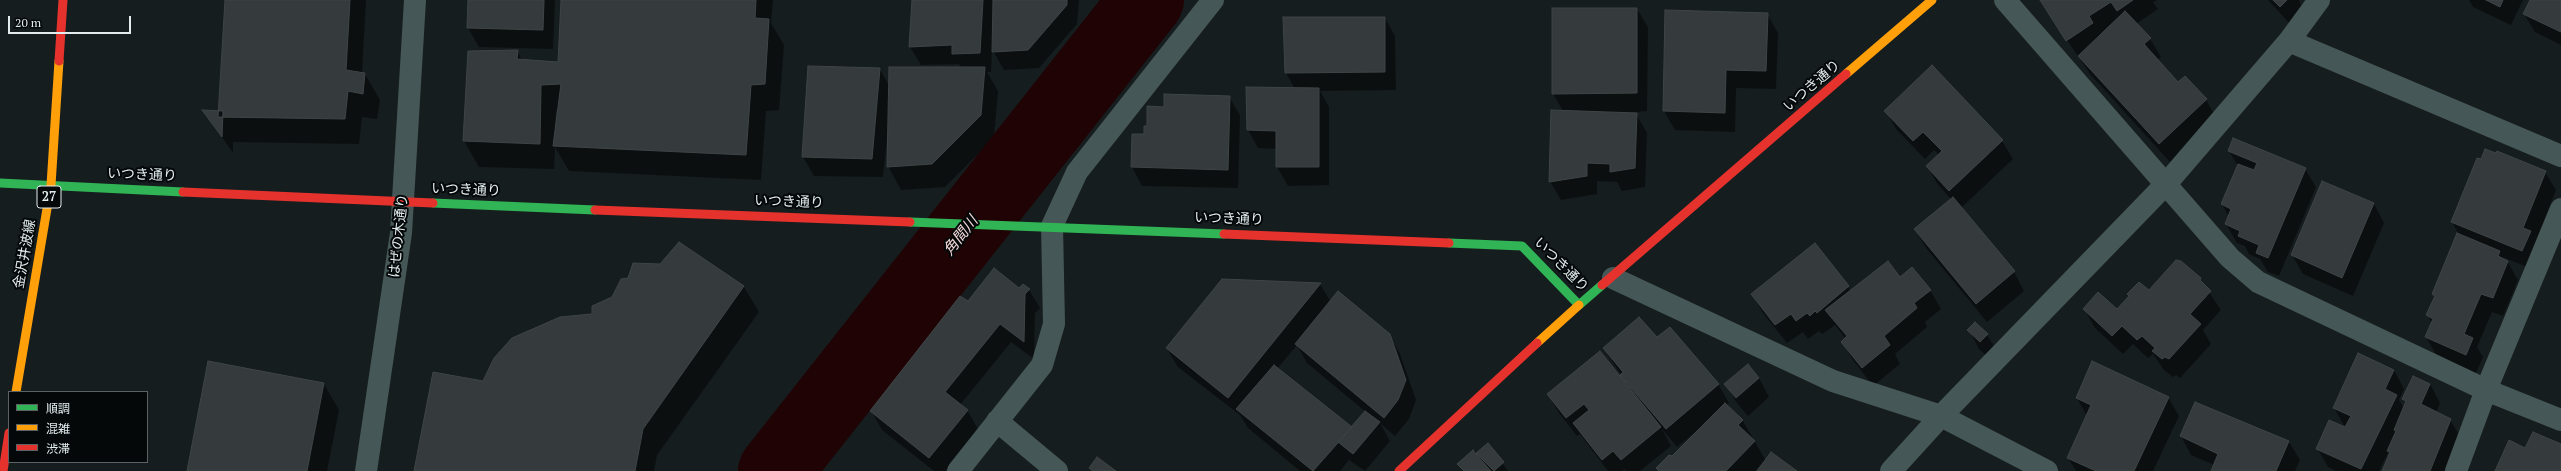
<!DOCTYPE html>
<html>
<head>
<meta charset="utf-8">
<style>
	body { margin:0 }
	#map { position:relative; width:2561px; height:471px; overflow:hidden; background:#161d1e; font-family:"PT Serif","Noto Sans JP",serif }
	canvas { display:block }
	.legend { position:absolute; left:8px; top:391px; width:140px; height:72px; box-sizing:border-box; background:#040809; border:1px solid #5d6364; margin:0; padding:5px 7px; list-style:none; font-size:12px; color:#e3eced }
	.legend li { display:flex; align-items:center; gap:8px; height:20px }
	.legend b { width:20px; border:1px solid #5d6364 }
	.scale { position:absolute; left:8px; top:16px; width:123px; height:18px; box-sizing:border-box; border:2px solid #e3eced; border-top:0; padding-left:5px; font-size:12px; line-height:14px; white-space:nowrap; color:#e3eced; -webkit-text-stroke:3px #040809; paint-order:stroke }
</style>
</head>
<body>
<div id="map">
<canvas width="2561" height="471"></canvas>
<ul class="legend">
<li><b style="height:5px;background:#30b455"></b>順調</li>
<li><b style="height:5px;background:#ff9f0a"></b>混雑</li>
<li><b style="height:5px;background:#e5322d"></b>渋滞</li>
</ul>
<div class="scale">20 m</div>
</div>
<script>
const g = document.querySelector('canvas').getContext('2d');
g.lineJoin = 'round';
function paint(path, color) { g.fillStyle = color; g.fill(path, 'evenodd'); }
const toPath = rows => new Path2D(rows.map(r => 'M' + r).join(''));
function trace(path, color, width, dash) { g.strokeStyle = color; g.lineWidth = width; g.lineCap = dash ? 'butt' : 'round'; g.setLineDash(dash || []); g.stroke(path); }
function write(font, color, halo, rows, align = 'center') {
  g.font = font + ' "PT Serif","Noto Sans JP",serif'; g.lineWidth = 4; g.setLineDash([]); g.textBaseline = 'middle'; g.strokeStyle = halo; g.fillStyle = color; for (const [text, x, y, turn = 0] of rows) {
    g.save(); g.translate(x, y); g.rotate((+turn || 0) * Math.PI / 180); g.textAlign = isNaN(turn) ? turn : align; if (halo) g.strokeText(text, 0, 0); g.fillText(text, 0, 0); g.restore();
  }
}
paint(toPath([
	[226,0,366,0,362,73,365,74,380,100,377,119,362,117,359,144,233,142,233,153,204,111,220,112],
	[469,0,555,0,553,49,479,47,468,28],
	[562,0,773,0,771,23,784,45,779,110,766,111,761,180,569,171,555,147,554,169,479,167,464,141,517,51,522,60,559,63],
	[559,110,557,125,555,125,556,111],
	[913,0,1079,0,1077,24,1039,68,1004,70,992,49,991,72,987,72,998,91,994,138,945,187,901,190,888,166,889,121,883,177,814,176,803,157,879,68,890,87,961,68,959,64,921,65,910,47],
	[2040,0,2157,0,2153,2,2158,9,2136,24,2150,39,2161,57,2157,60,2178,83,2206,100,2217,119,2170,162,2090,74],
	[2268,0,2299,0,2304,13,2291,25],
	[2469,0,2523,0,2511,25,2473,7],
	[2532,0,2561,0,2561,45,2535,32,2524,14],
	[1637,9,1648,27,1647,111,1617,114,1636,114,1647,133,1645,187,1622,191,1617,182,1597,181,1597,194,1561,200,1550,181,1563,111,1553,94],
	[1666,11,1767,14,1778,33,1776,89,1736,88,1735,132,1675,130,1664,111],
	[1385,18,1395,36,1396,90,1320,91,1329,107,1329,185,1288,186,1277,167,1277,149,1258,148,1248,130,1295,89,1286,73],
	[1229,97,1240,115,1238,188,1142,186,1132,167,1148,127,1165,108],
	[1886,111,2002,141,2013,159,1961,208,2014,272,2024,291,1987,322,1926,248,1915,230,1951,199,1938,185,1927,166,1939,155,1934,150,1925,159,1896,129],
	[2229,151,2305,169,2316,187,2279,276,2268,272,2260,259,2249,254,2245,246,2237,243,2226,224,2229,217,2222,204,2238,166],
	[2545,172,2556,190,2536,241,2541,250,2533,269,2502,257,2507,261,2518,280,2503,316,2492,312,2477,347,2483,357,2476,373,2437,356,2426,337,2432,323,2427,315,2435,298,2433,294,2458,233,2452,222],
	[2323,182,2374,204,2384,223,2353,296,2303,274,2292,255],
	[679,243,744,287,759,312,657,455,654,471,415,471,484,382,593,315,613,298,628,279,660,265],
	[1899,278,1930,290,1941,309,1925,322,1927,327,1895,354,1900,364,1873,386,1853,360,1842,342,1846,339,1835,325,1822,334,1819,331,1808,339,1803,332,1787,343,1763,313,1752,294,1848,287,1851,292],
	[2200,279,2221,310,2203,330,2211,344,2180,378,2176,375,2173,377,2164,370,2153,354,2148,358,2133,344,2123,354,2095,328,2084,309,2118,310,2149,291],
	[1320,284,1331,302,1389,334,1400,354,1416,400,1409,419,1395,436,1380,423,1390,441,1365,471,1349,460,1340,471,1300,471,1248,428,1240,415,1178,367,1167,349],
	[1297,345,1307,363,1366,412,1352,428,1277,369],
	[1020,290,1029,290,1040,308,1035,313,1034,359,1011,342,960,405,967,410,978,429,945,471,934,471,882,430,872,412,969,303],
	[1969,330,1987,335,1998,353,1991,360,1979,349],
	[1657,339,1718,384,1729,403,1726,405,1743,421,1766,461,1795,471,1759,471,1762,463,1755,471,1659,471,1657,468,1672,458,1700,428,1677,447,1662,429,1671,446,1640,471,1626,471,1625,469,1622,471,1608,471,1580,434,1577,436,1559,413,1548,394,1619,377,1621,375,1604,349],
	[1748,366,1759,378,1769,397,1748,416,1737,403,1726,385],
	[2394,370,2404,389,2399,400,2404,409,2406,404,2404,399,2430,384,2440,403,2436,413,2450,420,2461,438,2448,471,2383,471,2390,454,2389,451,2379,471,2336,471,2328,467,2317,448,2346,429,2334,408],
	[324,384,339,410,327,471,188,471],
	[2168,397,2179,416,2153,471,2076,471,2068,458,2087,416,2077,398],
	[2196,403,2289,442,2300,460,2295,471,2212,471,2214,465,2191,455,2181,436],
	[1488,444,1508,471,1462,471,1458,464]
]), '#0007');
trace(toPath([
	[775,471,1147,0]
]), '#200305', 74);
const building = toPath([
	[225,0,350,0,346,70,365,73,363,94,348,91,345,119,218,117,225,0],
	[468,0,544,0,543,30,467,28,468,0],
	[561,0,756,0,755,18,769,19,765,84,751,85,746,155,553,146,561,84,541,85,540,144,463,141,468,51,518,50,517,59,558,62,561,0],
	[912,0,983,0,980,53,952,54,952,45,909,47,912,0],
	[993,0,1067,0,1067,5,1028,50,992,52,993,0],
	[2040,0,2133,0,2117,11,2111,2,2089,16,2093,23,2066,41,2040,0],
	[2273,0,2287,0,2280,7,2273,0],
	[2486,0,2503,0,2500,7,2486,0],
	[2530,0,2561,0,2561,32,2523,14,2530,0],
	[1552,8,1637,8,1637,93,1552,94,1552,8],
	[1665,10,1768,13,1766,71,1726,70,1725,113,1663,111,1665,10],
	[2125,11,2151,38,2144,44,2178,82,2185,76,2207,99,2159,144,2078,56,2125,11],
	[1283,17,1385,17,1385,72,1285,73,1283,17],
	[1932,65,2003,140,1949,191,1926,166,1942,151,1923,132,1913,141,1884,111,1932,65],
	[808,66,880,68,872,159,802,157,808,66],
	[889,67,985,67,981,115,932,164,887,167,889,67],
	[1246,87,1319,88,1319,167,1276,167,1276,131,1247,130,1246,87],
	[1164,94,1230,96,1228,170,1131,167,1132,134,1144,134,1144,126,1147,126,1147,106,1164,107,1164,94],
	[202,110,223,111,222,137,202,110],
	[1551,110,1637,113,1635,168,1610,172,1610,164,1587,163,1587,176,1549,182,1551,110],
	[2233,138,2306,168,2268,258,2256,253,2259,245,2238,236,2240,231,2225,224,2231,209,2221,204,2238,164,2254,170,2257,163,2228,151,2233,138],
	[2485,149,2496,153,2497,151,2546,171,2523,228,2531,231,2522,251,2451,222,2477,158,2481,159,2485,149],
	[2322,181,2374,203,2342,278,2291,255,2322,181],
	[1953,197,2015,271,1976,304,1914,229,1953,197],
	[2457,233,2500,251,2498,256,2508,261,2493,298,2481,294,2464,334,2473,338,2466,355,2425,337,2433,319,2426,315,2435,296,2432,294,2457,233],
	[679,242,744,286,643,429,635,471,414,471,433,372,483,381,494,358,512,338,560,317,592,314,592,306,612,297,621,279,628,278,633,263,660,264,679,242],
	[1815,243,1849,286,1817,313,1815,311,1810,316,1807,313,1796,321,1791,314,1775,325,1751,294,1815,243],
	[2176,260,2181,261,2201,278,2200,280,2211,291,2190,314,2201,324,2169,359,2165,357,2162,359,2152,351,2155,348,2142,336,2137,340,2122,326,2112,336,2083,309,2098,292,2117,309,2129,296,2127,294,2139,282,2149,290,2176,260],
	[1888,261,1900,277,1912,267,1931,290,1914,303,1917,308,1884,336,1890,345,1862,368,1841,342,1847,336,1825,310,1888,261],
	[994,268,1019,288,1023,284,1030,289,1025,294,1024,342,1000,324,945,392,968,410,929,458,870,411,960,296,968,301,994,268],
	[1222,279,1321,283,1228,398,1166,348,1222,279],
	[1338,291,1390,334,1406,380,1398,400,1384,418,1295,344,1338,291],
	[1639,317,1657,337,1670,327,1719,384,1666,429,1620,375,1623,372,1603,348,1639,317],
	[1975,322,1988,334,1980,342,1967,330,1975,322],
	[1600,351,1661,427,1621,460,1613,451,1602,460,1573,423,1589,410,1584,404,1566,418,1547,394,1600,351],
	[2358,353,2394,370,2385,389,2397,395,2361,469,2316,449,2329,420,2345,427,2351,416,2333,408,2358,353],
	[208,361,324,383,307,471,187,471,208,361],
	[2092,361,2169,397,2134,471,2096,471,2067,458,2091,405,2076,398,2092,361],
	[1748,364,1759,378,1736,398,1724,384,1748,364],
	[1274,365,1352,427,1313,471,1236,409,1274,365],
	[2413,376,2430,384,2421,404,2451,419,2430,471,2382,471,2390,452,2387,451,2396,431,2394,430,2406,401,2402,399,2413,376],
	[2195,402,2289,441,2276,471,2211,471,2218,454,2180,436,2195,402],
	[1725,403,1743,420,1738,425,1755,441,1726,471,1659,471,1656,468,1669,455,1672,456,1725,403],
	[1365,411,1380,422,1353,454,1338,442,1365,411],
	[2533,432,2561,444,2561,471,2495,471,2509,440,2525,448,2533,432],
	[1488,443,1504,462,1494,471,1476,453,1488,443],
	[1473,450,1475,453,1491,471,1464,471,1457,464,1473,450],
	[1771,452,1797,471,1757,471,1771,452],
	[1097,457,1116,471,1093,471,1089,468,1097,457]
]);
paint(building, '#353b3c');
trace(building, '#3f4546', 1);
trace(toPath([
	[2005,0,2230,258,2258,282,2486,390,2561,420],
	[2289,41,2561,156],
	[1613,278,1833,381,1941,416,2047,471],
	[997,421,1057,471],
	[366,471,401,233,415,0],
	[958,471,1042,365,1054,324,1052,226,1077,172,1213,0],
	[1891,471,1941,416,2166,184,2289,41,2319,0],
	[2456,471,2486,390,2561,209]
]), '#465758', 22);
trace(toPath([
	[0,183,183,192],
	[433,203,595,210],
	[910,222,1224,234],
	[1449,243,1522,246,1579,305,1602,285]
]), '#30b455', 9);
trace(toPath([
	[1846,74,1932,0],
	[1537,343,1579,305],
	[16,392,51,185,59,61]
]), '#ff9f0a', 9);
trace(toPath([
	[59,61,63,0],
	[183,192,433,203],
	[595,210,910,222],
	[1224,234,1449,243],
	[1602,285,1846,74],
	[3,471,9,433],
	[1399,471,1537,343]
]), '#e5322d', 9);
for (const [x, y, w] of [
	[49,197,24]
]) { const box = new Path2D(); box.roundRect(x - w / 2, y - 11, w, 22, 3); g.fillStyle = '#040809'; g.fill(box); trace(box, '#e3eced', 1); }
write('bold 13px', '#e3eced', null, [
	["27",49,197]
]);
write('14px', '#e3eced', '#040809', [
	["いつき通り",1812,86,-41],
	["いつき通り",142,175,2],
	["いつき通り",466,190,2],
	["いつき通り",789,202,2],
	["いつき通り",1229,219,2],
	["はぜの木通り",399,236,-84],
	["金沢井波線",25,254,-80],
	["いつき通り",1561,265,45]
]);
write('italic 15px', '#f4d9da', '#040809', [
	["角間川",961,236,-52]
]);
</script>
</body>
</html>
